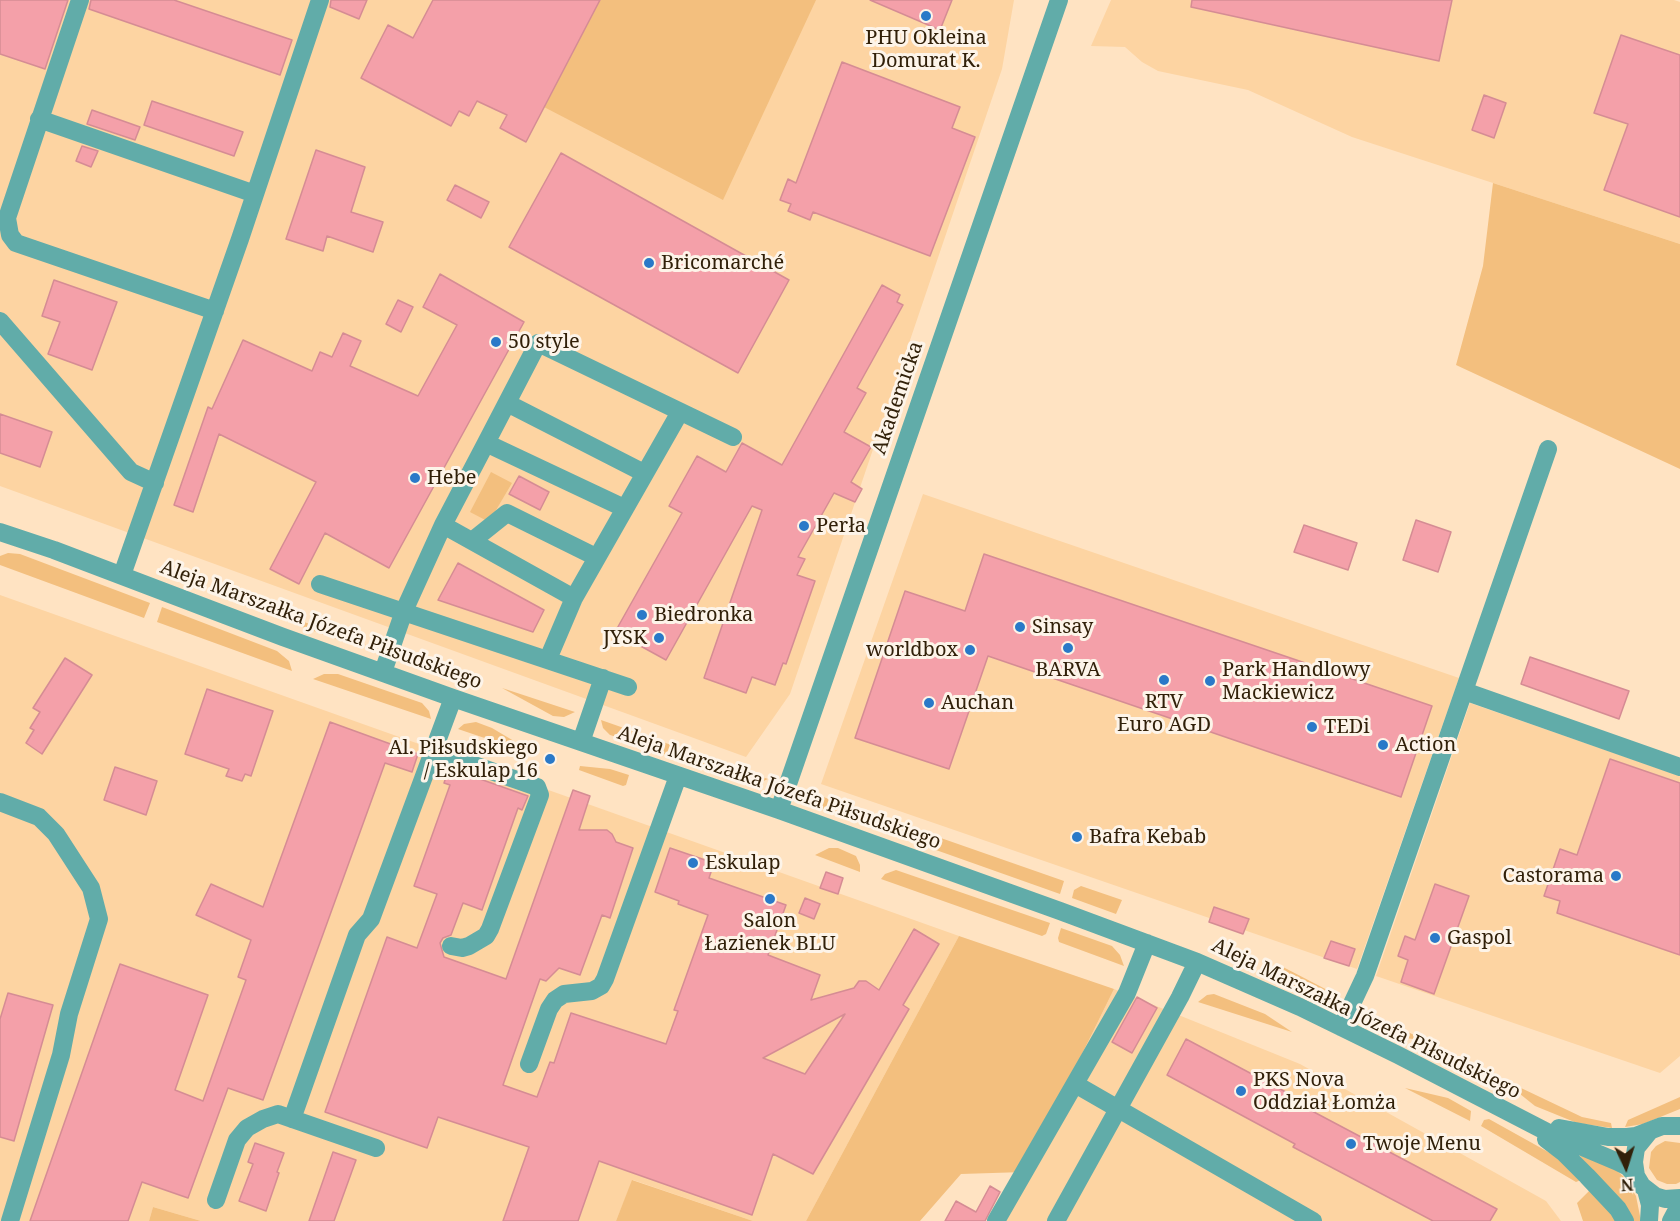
<!DOCTYPE html>
<html>
<head>
<meta charset="utf-8">
<style>
	body { margin:0 }
	#map { position:relative; width:1680px; height:1221px; overflow:hidden; background:#ffe3c2; font-family:"Noto Serif",serif }
	canvas { display:block }
	.north { position:absolute; left:1596px; top:1137px; width:60px; height:60px; -webkit-text-stroke:4px #fdf4e9; paint-order:stroke; rotate:176deg; font-size:16px; font-weight:700; line-height:24px; text-align:center; color:#312009 }
	.north::after { content:''; display:block; margin:auto; width:21px; height:27px; background:#312009; clip-path:polygon(50% 0,100% 100%,50% 72%,0 100%) }
</style>
</head>
<body>
<div id="map">
<canvas width="1680" height="1221"></canvas>
<div class="north">N</div>
</div>
<script>
const g = document.querySelector('canvas').getContext('2d');
g.lineJoin = 'round';
function paint(path, color) { g.fillStyle = color; g.fill(path, 'evenodd'); }
const toPath = rows => new Path2D(rows.map(r => 'M' + r).join(''));
function trace(path, color, width, dash) { g.strokeStyle = color; g.lineWidth = width; g.lineCap = dash ? 'butt' : 'round'; g.setLineDash(dash || []); g.stroke(path); }
function write(font, color, halo, rows, align = 'center') {
  g.font = font + ' "Noto Serif",serif'; g.lineWidth = 6; g.setLineDash([]); g.textBaseline = 'middle'; g.strokeStyle = halo; g.fillStyle = color; for (const [text, x, y, turn = 0] of rows) {
    g.save(); g.translate(x, y); g.rotate((+turn || 0) * Math.PI / 180); g.textAlign = isNaN(turn) ? turn : align; if (halo) g.strokeText(text, 0, 0); g.fillText(text, 0, 0); g.restore();
  }
}
paint(toPath([
	[0,0,1014,0,1002,69,790,694,746,757,0,486],
	[1111,0,1674,0,1680,2,1680,244,1352,137,1248,90,1158,71,1142,62,1125,47,1091,46],
	[923,494,1459,678,1357,969,821,784],
	[0,595,959,936,806,1221,753,1221,633,1180,616,1221,201,1221,153,1207,149,1221,0,1221],
	[1470,703,1680,776,1680,1056,1660,1073,1376,976],
	[1114,989,1300,1064,1546,1201,1561,1221,1000,1221]
]), '#fdd4a2');
paint(toPath([
	[599,0,816,0,723,200,544,107],
	[1493,183,1680,244,1680,469,1456,365,1483,266],
	[491,472,512,483,489,522,470,512],
	[8,553,20,554,150,603,144,618,0,565,0,556],
	[237,597,366,645,352,645,237,603],
	[162,607,277,651,289,661,292,671,157,622],
	[324,674,338,674,422,703,429,711,431,719,313,679],
	[502,688,575,712,564,717,553,716],
	[601,720,641,734,642,737,639,744,610,735,603,728],
	[476,722,492,728,524,747,523,749,520,750,458,729,464,724],
	[655,740,657,740,768,779,759,783,747,783,652,750],
	[580,766,610,769,629,775,626,785,623,786,579,770],
	[809,792,1064,881,1060,894,826,811,814,802],
	[829,848,838,848,856,856,860,865,860,872,815,855],
	[896,870,1050,923,1046,934,1042,936,881,879,885,874],
	[1081,886,1122,900,1116,914,1072,898,1074,890],
	[1061,928,1112,946,1120,955,1124,966,1059,942,1058,938],
	[959,936,1114,989,1024,1172,961,1174,920,1221,806,1221],
	[1283,967,1335,994,1339,998,1325,1001,1278,980],
	[1214,994,1265,1014,1292,1032,1198,1002,1207,995],
	[1366,1011,1420,1038,1420,1040,1392,1036,1375,1027,1367,1017],
	[1500,1078,1582,1117,1611,1123,1612,1128,1577,1123,1535,1106],
	[1405,1088,1448,1098,1471,1111,1470,1121],
	[1680,1097,1680,1109,1643,1124,1625,1127,1628,1120],
	[1489,1119,1559,1158,1581,1180,1576,1182,1481,1126,1484,1120],
	[1665,1141,1680,1143,1680,1182,1676,1184,1667,1184,1657,1180,1649,1168,1651,1152,1656,1146],
	[1580,1154,1615,1169,1624,1177,1636,1196,1641,1221,1633,1221,1579,1155],
	[632,1180,753,1221,616,1221],
	[1590,1190,1613,1216,1616,1221,1583,1221,1577,1203],
	[153,1207,201,1221,149,1221]
]), '#f3bf7e');
const building = toPath([
	[0,0,68,0,45,69,0,54,0,0],
	[91,0,174,0,292,40,280,75,89,9,91,0],
	[331,0,367,0,359,19,330,7,331,0],
	[433,0,600,0,526,142,500,128,507,115,477,101,469,116,459,111,451,126,361,78,388,25,413,38,433,0],
	[870,0,952,0,940,30,870,0],
	[1192,0,1452,0,1439,61,1191,7,1192,0],
	[1621,35,1680,55,1680,217,1604,190,1628,124,1594,113,1621,35],
	[842,62,960,107,952,128,975,137,930,256,813,212,810,220,788,211,791,204,780,200,788,179,796,183,842,62],
	[1484,95,1506,103,1494,138,1472,130,1484,95],
	[152,101,243,132,234,156,144,125,152,101],
	[92,110,140,127,135,140,87,124,92,110],
	[82,146,98,151,91,167,76,161,82,146],
	[316,150,365,167,351,212,383,222,373,252,327,236,323,251,286,239,316,150],
	[561,153,789,280,738,373,509,247,561,153],
	[455,185,489,202,481,218,447,200,455,185],
	[440,274,524,322,389,568,325,533,299,584,270,569,316,482,219,434,193,512,174,505,208,407,212,409,243,340,312,371,320,352,332,357,343,333,361,341,350,366,418,396,457,325,423,307,440,274],
	[54,280,117,302,92,370,48,354,60,322,42,316,54,280],
	[882,285,900,295,897,302,903,305,857,388,866,393,844,432,871,447,851,482,862,489,855,502,834,493,798,557,805,559,797,575,815,581,786,664,783,663,775,685,752,677,746,693,704,678,762,510,752,506,666,660,615,632,682,513,669,506,697,456,726,472,742,443,782,465,882,285],
	[398,300,413,307,401,332,386,324,398,300],
	[0,414,52,432,40,467,0,453,0,414],
	[519,476,549,492,540,510,509,494,519,476],
	[1416,520,1451,532,1438,572,1403,560,1416,520],
	[1304,525,1357,543,1348,570,1294,552,1304,525],
	[984,554,1432,706,1401,797,988,656,949,769,855,738,905,591,965,611,984,554],
	[458,563,544,610,533,632,438,600,458,563],
	[1530,657,1629,691,1619,719,1521,684,1530,657],
	[65,658,92,675,42,754,26,743,34,730,30,728,40,712,33,708,65,658],
	[207,689,273,711,251,776,245,774,242,781,226,776,229,769,185,754,207,689],
	[330,722,418,754,412,772,385,763,263,1100,228,1088,188,1198,142,1182,128,1221,30,1221,120,964,208,995,175,1090,203,1101,246,980,238,977,251,940,196,915,211,884,263,907,330,722],
	[1610,759,1680,783,1680,955,1557,913,1560,901,1544,896,1560,849,1577,855,1610,759],
	[115,767,157,781,146,815,104,800,115,767],
	[449,768,528,796,522,810,518,808,482,910,463,903,451,935,443,938,440,943,444,957,506,979,573,790,590,796,579,830,607,830,612,834,616,842,633,848,610,918,602,915,580,975,559,968,546,981,540,979,503,1085,537,1097,550,1062,554,1063,571,1013,666,1044,678,1011,674,1010,708,915,678,904,679,901,655,892,670,848,714,863,709,878,786,905,768,955,820,975,811,1000,854,988,859,981,866,981,879,990,914,929,939,944,903,1005,909,1009,813,1174,773,1154,752,1215,599,1161,578,1221,503,1221,529,1147,438,1117,427,1148,325,1112,387,937,417,948,437,894,414,886,450,785,444,783,449,768],
	[845,1014,805,1074,763,1058,845,1014],
	[826,872,843,878,838,894,820,888,826,872],
	[1435,884,1469,896,1434,994,1401,982,1408,960,1398,956,1405,936,1415,940,1435,884],
	[805,898,820,904,814,919,799,913,805,898],
	[1214,907,1249,919,1243,934,1209,922,1214,907],
	[1331,941,1355,949,1349,966,1324,958,1331,941],
	[8,993,53,1005,14,1141,0,1137,0,1019,8,993],
	[1137,997,1157,1008,1132,1053,1112,1042,1137,997],
	[1186,1039,1314,1107,1312,1111,1497,1209,1490,1221,1433,1221,1293,1147,1295,1144,1167,1075,1186,1039],
	[255,1143,284,1153,277,1172,279,1173,266,1211,239,1201,253,1164,248,1162,255,1143],
	[333,1152,356,1160,334,1221,309,1221,333,1152],
	[990,1186,1000,1192,985,1221,945,1221,956,1201,976,1212,990,1186]
]);
paint(building, '#f4a0a9');
trace(building, '#d58c94', 1.5);
trace(toPath([
	[80,0,7,218,10,235,16,243,215,311],
	[39,119,255,194],
	[0,321,131,472,155,483],
	[507,403,644,473],
	[486,443,538,343,733,437],
	[443,525,574,598],
	[0,532,54,550,283,637,453,698,779,810,1060,911,1197,962,1300,1007,1398,1055,1547,1132,1618,1162,1628,1167,1636,1176],
	[472,541,507,513,596,557],
	[122,575,240,239,320,0],
	[320,584,628,687],
	[548,659,574,598,680,412],
	[383,672,404,611,443,525,486,443,624,508],
	[1464,691,1680,767],
	[581,742,603,678],
	[434,751,537,787,540,795,490,929,486,936,469,946,462,948,451,946],
	[0,802,39,817,56,834,91,888,99,919,69,1014,61,1055,10,1221],
	[779,810,1059,0],
	[1341,1027,1365,976,1548,449],
	[529,1064,549,1009,555,1000,564,994,592,991,601,986,605,979,678,776],
	[1075,1084,1313,1221],
	[292,1119,357,935,371,919,453,698],
	[1559,1128,1608,1137,1627,1137,1636,1136,1662,1126,1680,1126],
	[1649,1132,1636,1148,1634,1162,1636,1176,1642,1186,1655,1196,1665,1199,1680,1198],
	[1546,1139,1563,1152,1587,1176,1618,1209,1625,1221],
	[1646,1190,1650,1205,1649,1221],
	[216,1200,237,1140,247,1128,263,1119,278,1114,376,1148],
	[996,1221,1127,993,1147,943],
	[1056,1221,1180,997,1197,962],
	[1671,1221,1680,1204]
]), '#61aca9', 18);
for (const [x, y, r, color] of [
	[926,16,6,"#2a79c8"],
	[649,263,6,"#2a79c8"],
	[496,342,6,"#2a79c8"],
	[415,478,6,"#2a79c8"],
	[804,526,6,"#2a79c8"],
	[642,615,6,"#2a79c8"],
	[1020,627,6,"#2a79c8"],
	[659,638,6,"#2a79c8"],
	[1068,648,6,"#2a79c8"],
	[970,650,6,"#2a79c8"],
	[1164,680,6,"#2a79c8"],
	[1210,681,6,"#2a79c8"],
	[929,703,6,"#2a79c8"],
	[1312,727,6,"#2a79c8"],
	[1383,745,6,"#2a79c8"],
	[550,759,6,"#2a79c8"],
	[1077,837,6,"#2a79c8"],
	[693,863,6,"#2a79c8"],
	[1616,876,6,"#2a79c8"],
	[770,899,6,"#2a79c8"],
	[1435,938,6,"#2a79c8"],
	[1241,1091,6,"#2a79c8"],
	[1351,1144,6,"#2a79c8"]
]) { const dot = new Path2D(); dot.arc(x, y, r, 0, 2 * Math.PI); g.fillStyle = color; g.fill(dot); trace(dot, '#fdf4e9', 2); }
write('20px', '#312009', '#fdf4e9', [
	["PHU Okleina",926,38,"center"],
	["Domurat K.",926,61,"center"],
	["Bricomarché",661,263],
	["50 style",508,342],
	["Hebe",427,478],
	["Perła",816,526],
	["Biedronka",654,615],
	["Sinsay",1032,627],
	["JYSK",647,638,"right"],
	["worldbox",958,650,"right"],
	["BARVA",1068,670,"center"],
	["Park Handlowy",1222,670],
	["Mackiewicz",1222,693],
	["RTV",1164,702,"center"],
	["Euro AGD",1164,725,"center"],
	["Auchan",941,703],
	["TEDi",1324,727],
	["Action",1395,745],
	["Al. Piłsudskiego",538,748,"right"],
	["/ Eskulap 16",538,771,"right"],
	["Bafra Kebab",1089,837],
	["Eskulap",705,863],
	["Castorama",1604,876,"right"],
	["Salon",770,921,"center"],
	["Łazienek BLU",770,944,"center"],
	["Gaspol",1447,938],
	["PKS Nova",1253,1080],
	["Oddział Łomża",1253,1103],
	["Twoje Menu",1363,1144]
], 'left');
write('20px', '#312009', '#fdf4e9', [
	["Akademicka",898,398,-71],
	["Aleja Marszałka Józefa Piłsudskiego",321,625,20],
	["Aleja Marszałka Józefa Piłsudskiego",779,788,19],
	["Aleja Marszałka Józefa Piłsudskiego",1366,1019,26]
]);
</script>
</body>
</html>
